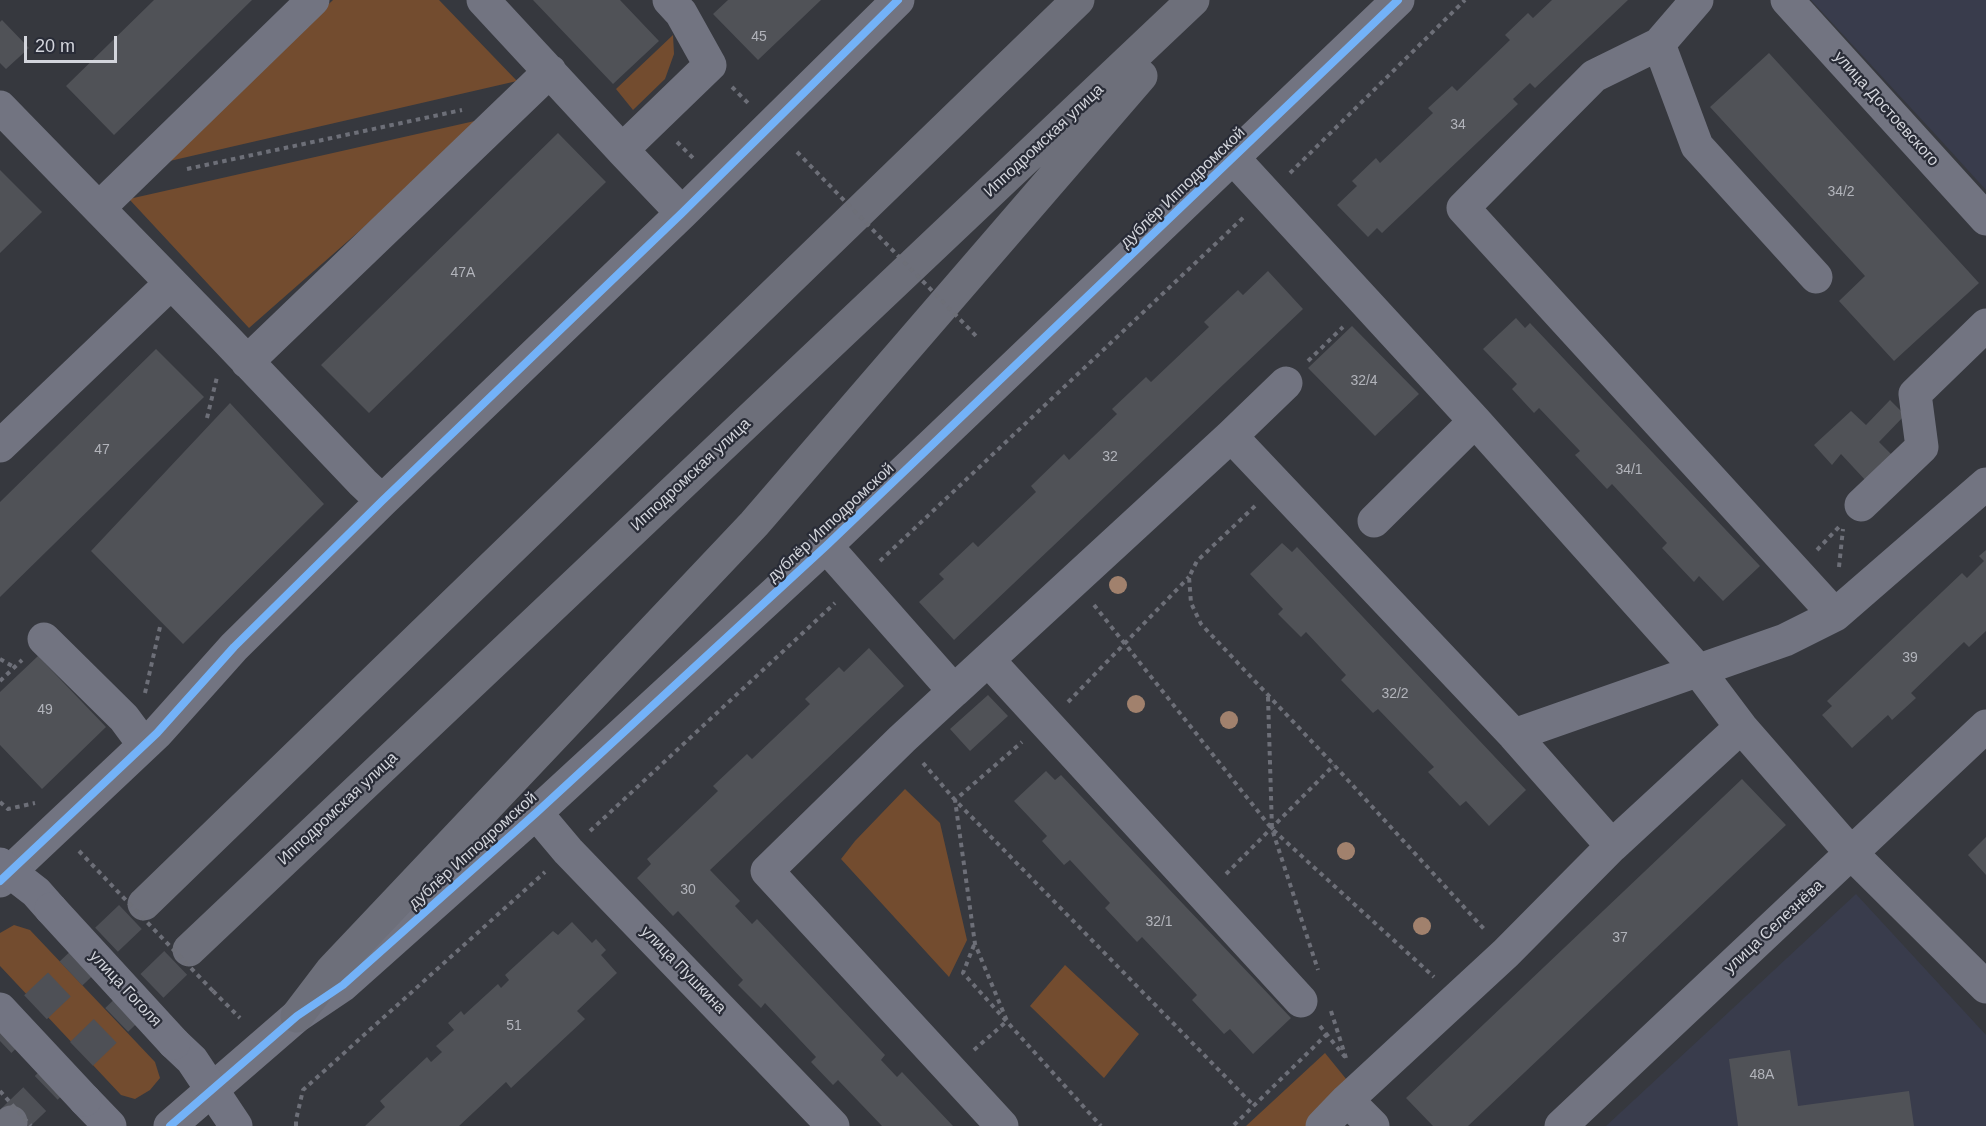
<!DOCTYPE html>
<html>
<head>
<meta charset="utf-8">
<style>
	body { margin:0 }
	#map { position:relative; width:1986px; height:1126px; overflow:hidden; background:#36383e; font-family:Helvetica,sans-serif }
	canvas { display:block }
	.scale { position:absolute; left:24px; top:36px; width:93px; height:27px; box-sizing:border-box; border:3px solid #d3d5dc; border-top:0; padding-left:8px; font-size:18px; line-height:21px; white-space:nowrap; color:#d3d5dc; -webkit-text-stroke:4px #292c37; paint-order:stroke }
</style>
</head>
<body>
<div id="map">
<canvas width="1986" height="1126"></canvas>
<div class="scale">20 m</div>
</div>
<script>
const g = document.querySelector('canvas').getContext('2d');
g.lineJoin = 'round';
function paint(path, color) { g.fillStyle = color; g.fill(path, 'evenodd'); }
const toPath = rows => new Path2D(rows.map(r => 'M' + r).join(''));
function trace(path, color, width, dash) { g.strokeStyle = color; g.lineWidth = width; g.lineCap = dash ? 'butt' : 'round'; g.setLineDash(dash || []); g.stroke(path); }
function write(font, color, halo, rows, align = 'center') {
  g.font = font + ' Helvetica,sans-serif'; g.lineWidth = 4.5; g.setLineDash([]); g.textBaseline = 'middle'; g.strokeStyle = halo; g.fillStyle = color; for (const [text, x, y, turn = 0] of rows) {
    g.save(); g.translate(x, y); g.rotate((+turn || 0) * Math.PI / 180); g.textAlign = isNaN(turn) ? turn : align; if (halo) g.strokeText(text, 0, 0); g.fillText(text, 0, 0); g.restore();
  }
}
paint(toPath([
	[1811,0,1986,0,1986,190,1935,134],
	[1856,894,1986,1035,1986,1126,1606,1126]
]), '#393c4c');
paint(toPath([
	[333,0,439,0,517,81,161,163],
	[673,35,674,54,665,79,633,110,616,89],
	[488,118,249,328,129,199],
	[905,789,940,823,967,940,949,977,841,859,855,841],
	[14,925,30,930,155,1062,160,1078,150,1090,135,1099,121,1095,0,966,0,933],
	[1065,965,1139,1034,1104,1078,1030,1006],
	[1325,1053,1351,1085,1307,1126,1246,1126]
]), '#734c2f');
paint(toPath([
	[154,0,252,0,114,135,66,86],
	[533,0,620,0,659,41,613,84],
	[728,0,821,0,758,60,713,14],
	[1552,0,1628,0,1535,88,1530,83,1513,99,1518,104,1382,233,1377,228,1368,237,1337,205,1357,186,1352,181,1376,158,1380,163,1433,113,1428,108,1452,86,1457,91,1510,40,1505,35,1528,13,1533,18],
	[2,20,29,48,6,69,0,63,0,22],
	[1769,53,1979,283,1894,361,1839,301,1865,276,1710,107],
	[558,133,606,182,369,413,321,365],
	[0,170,42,212,0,253],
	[1268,271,1303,309,954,640,919,602,944,579,939,574,973,542,978,547,1036,492,1031,486,1064,454,1069,460,1117,414,1112,409,1146,377,1151,382,1209,327,1204,322,1238,290,1243,295],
	[1516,318,1525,328,1530,323,1760,566,1723,601,1699,576,1694,582,1662,548,1667,543,1612,484,1607,489,1575,455,1580,451,1539,408,1534,413,1512,389,1517,384,1483,349],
	[1352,326,1419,394,1375,436,1308,368],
	[156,349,204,397,0,597,0,502],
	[1890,400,1905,415,1879,442,1893,456,1867,482,1841,454,1832,465,1814,445,1851,411,1866,425],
	[230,403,324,504,183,644,91,551],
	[1282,543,1292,552,1297,547,1526,790,1489,826,1466,801,1460,806,1428,772,1434,767,1378,709,1373,713,1341,680,1346,675,1306,632,1301,637,1278,614,1283,609,1250,574],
	[1986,550,1986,631,1969,647,1964,642,1911,693,1916,698,1892,720,1888,715,1852,748,1822,715,1832,706,1827,701,1962,573,1967,578,1984,561,1979,556],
	[869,648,904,686,710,870,740,901,735,906,752,924,757,919,885,1055,881,1060,897,1077,902,1072,953,1126,882,1126,838,1080,833,1085,811,1062,816,1057,765,1003,761,1008,738,985,743,980,678,911,673,916,637,878,651,864,647,859,718,791,713,786,747,754,752,759,810,704,805,699,839,667,844,672],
	[38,656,106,727,42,789,0,745,0,692],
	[988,695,1008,716,970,751,950,729],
	[1046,771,1055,780,1061,775,1291,1018,1253,1054,1230,1029,1224,1034,1192,1000,1197,995,1142,937,1137,942,1105,908,1110,903,1070,860,1064,865,1042,841,1047,836,1014,801],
	[1742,779,1786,825,1468,1126,1433,1126,1406,1098],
	[1986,837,1986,875,1968,855],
	[572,922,592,943,596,939,606,950,601,955,617,973,577,1011,585,1019,511,1088,506,1082,459,1126,365,1126,385,1107,380,1101,427,1057,431,1062,442,1052,436,1046,454,1030,448,1023,461,1011,464,1015,498,984,501,988,509,980,505,975,553,931,558,935],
	[1790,1050,1798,1106,1909,1091,1914,1126,1738,1126,1729,1059]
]), '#505257');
trace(toPath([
	[0,1041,144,904],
	[11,1122,189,950]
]), '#4e5056', 33, [33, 16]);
trace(toPath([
	[732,87,748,103],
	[677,142,693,158],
	[187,169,462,110],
	[1290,173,1465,0],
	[1308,361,1343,327],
	[207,418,217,377],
	[1255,506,1197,561,1189,577,1191,603,1201,624,1334,765,1484,929],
	[1817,550,1839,527],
	[880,561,1245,216],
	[1839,567,1843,529],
	[1094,605,1272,829,1434,977],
	[0,659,14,667],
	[0,681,22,660],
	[145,693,160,627],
	[1268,697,1272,829,1318,970],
	[1068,702,1189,577],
	[923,763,955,800,1254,1106],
	[0,802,8,809,35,803],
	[590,831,835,603],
	[1226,874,1334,765],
	[974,945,963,973,1101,1126],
	[213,991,240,1018],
	[1331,1011,1346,1058],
	[1320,1026,1345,1057],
	[974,1050,1007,1021,975,944,955,800,1022,742],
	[1234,1125,1327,1034],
	[296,1126,296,1120,303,1090,545,872]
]), '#6d6f78', 4, [4.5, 4.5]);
trace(toPath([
	[483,0,622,150,710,65,681,13,669,0],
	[1697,0,1659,44,1594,76,1463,208,1835,615,1986,484],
	[1787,0,1986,219],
	[1659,44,1697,146,1816,277],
	[0,107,225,338,363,483,382,501],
	[622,150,682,213],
	[1234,159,1475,421,1698,670,1741,727],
	[99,208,313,0],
	[247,362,550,71],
	[1231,436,1286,383],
	[0,446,171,283],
	[1861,505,1922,447,1915,394,1986,325],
	[1374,521,1475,421],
	[826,546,954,691,902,739,767,871,1002,1126],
	[44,639,124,718,144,745],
	[989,661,1301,1001],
	[954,691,1231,436,1514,735,1612,846,1506,953,1347,1100],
	[1514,735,1785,640,1835,615],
	[536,813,568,851,833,1126],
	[1612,846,1741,727,1852,854,1986,987],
	[0,881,157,733,234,647,382,501,682,213,898,0],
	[170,1126,297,1016,343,985,536,813,826,546,1398,0],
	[1322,1126,1347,1100,1373,1126],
	[1561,1126,1986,726]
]), '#727481', 33);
trace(toPath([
	[0,864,36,892,51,909],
	[174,1043,192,1060,236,1126],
	[85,1100,110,1126]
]), '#727482', 33);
trace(toPath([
	[144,904,1078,0],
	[189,950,1193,0],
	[297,1016,332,970,754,524,1141,76],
	[7,1126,11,1122]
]), '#6d6f7a', 33);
trace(toPath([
	[797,152,979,339],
	[79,851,213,991],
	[0,1091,31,1126]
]), '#6d6f78', 4, [4.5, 4.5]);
trace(toPath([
	[51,909,174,1043],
	[0,1009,85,1100]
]), '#727482', 33);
trace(toPath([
	[0,881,157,733,234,647,382,501,682,213,898,0],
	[170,1126,297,1016,343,985,536,813,826,546,1398,0]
]), '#73b2f8', 8);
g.fillStyle = '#a1816d';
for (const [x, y] of [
	[1118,585],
	[1136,704],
	[1229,720],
	[1346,851],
	[1422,926]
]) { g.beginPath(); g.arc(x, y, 9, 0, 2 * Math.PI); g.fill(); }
write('14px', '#b2b4bb', null, [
	["45",759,37],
	["34",1458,125],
	["34/2",1841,192],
	["47А",463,273],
	["32/4",1364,381],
	["47",102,450],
	["32",1110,457],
	["34/1",1629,470],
	["39",1910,658],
	["32/2",1395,694],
	["49",45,710],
	["30",688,890],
	["32/1",1159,922],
	["37",1620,938],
	["51",514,1026],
	["48А",1762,1075]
]);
write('16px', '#d3d5dc', '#292c37', [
	["улица Достоевского",1886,109,48],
	["Ипподромская улица",1044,141,-43],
	["дублёр Ипподромской",1183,188,-44],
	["Ипподромская улица",691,475,-43],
	["дублёр Ипподромской",831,523,-43],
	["Ипподромская улица",338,809,-43],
	["дублёр Ипподромской",473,851,-42],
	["улица Селезнёва",1774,927,-43],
	["улица Пушкина",683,970,46],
	["улица Гоголя",125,989,47]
]);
</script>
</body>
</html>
